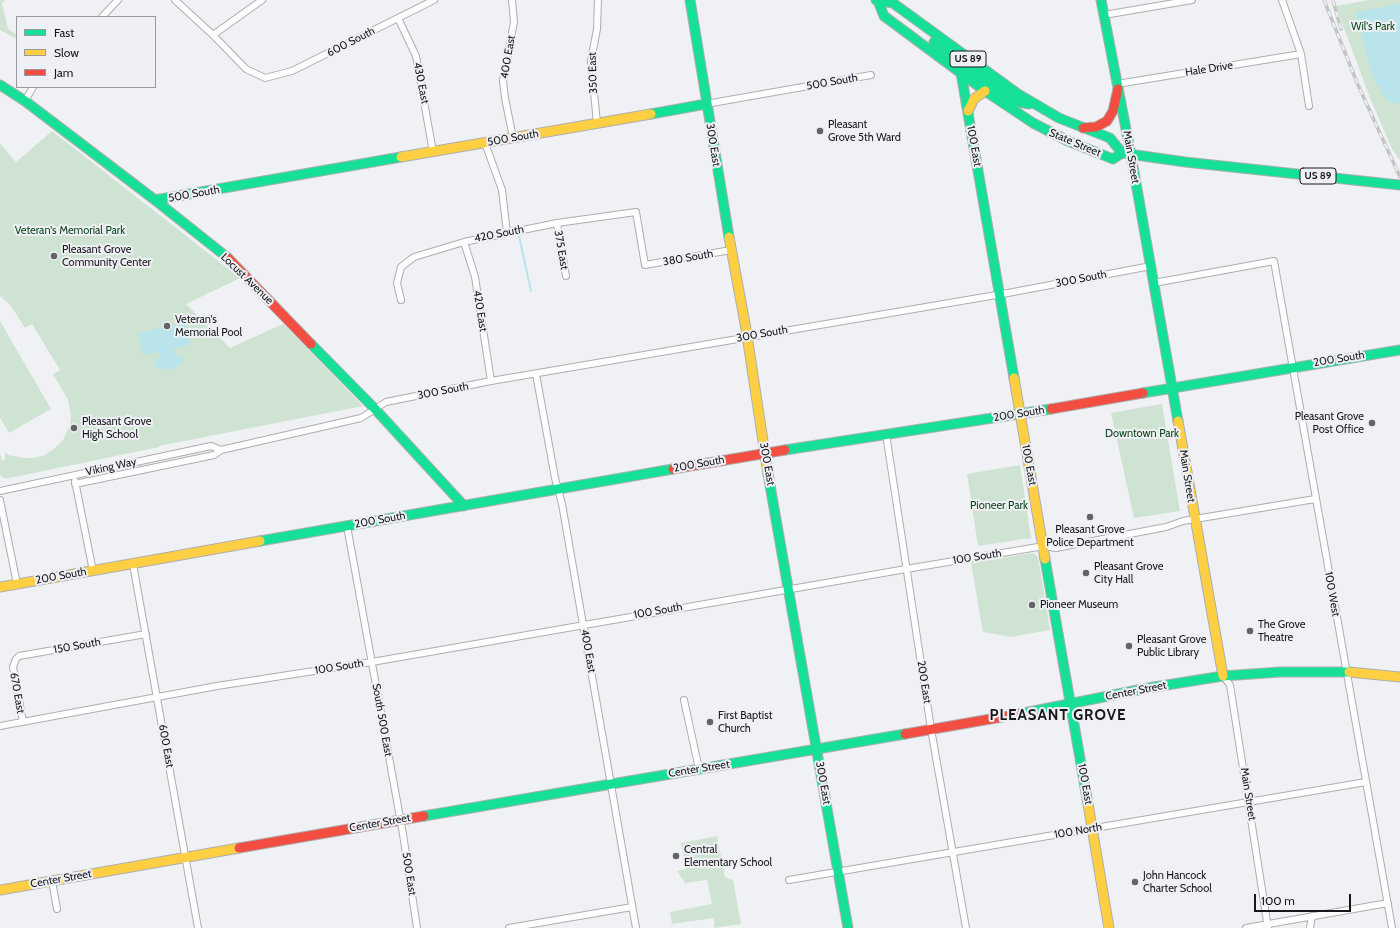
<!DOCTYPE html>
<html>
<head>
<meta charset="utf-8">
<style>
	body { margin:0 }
	#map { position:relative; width:1400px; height:928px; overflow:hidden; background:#f0f1f4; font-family:Cabin,sans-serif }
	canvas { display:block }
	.legend { position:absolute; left:16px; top:16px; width:140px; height:72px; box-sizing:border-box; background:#eff0f5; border:1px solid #999a9d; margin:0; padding:5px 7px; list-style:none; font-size:12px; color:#18181a }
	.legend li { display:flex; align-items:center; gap:8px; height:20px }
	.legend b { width:20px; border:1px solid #999a9d }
	.scale { position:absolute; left:1254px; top:894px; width:97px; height:18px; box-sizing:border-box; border:2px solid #18181a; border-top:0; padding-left:5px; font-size:12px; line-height:14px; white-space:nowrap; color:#18181a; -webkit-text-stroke:3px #eff0f5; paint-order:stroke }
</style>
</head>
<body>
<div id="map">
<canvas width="1400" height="928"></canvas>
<ul class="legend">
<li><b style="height:5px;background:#16e098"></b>Fast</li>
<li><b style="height:5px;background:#ffcf43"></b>Slow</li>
<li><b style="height:5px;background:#f24e42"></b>Jam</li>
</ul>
<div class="scale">100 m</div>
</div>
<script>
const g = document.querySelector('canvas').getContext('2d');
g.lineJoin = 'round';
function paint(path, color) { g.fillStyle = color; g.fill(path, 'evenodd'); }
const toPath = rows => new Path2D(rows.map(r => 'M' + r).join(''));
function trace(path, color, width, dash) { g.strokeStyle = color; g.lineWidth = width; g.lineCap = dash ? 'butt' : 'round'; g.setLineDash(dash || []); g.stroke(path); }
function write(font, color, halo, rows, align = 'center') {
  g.font = font + ' Cabin,sans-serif'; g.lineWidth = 4; g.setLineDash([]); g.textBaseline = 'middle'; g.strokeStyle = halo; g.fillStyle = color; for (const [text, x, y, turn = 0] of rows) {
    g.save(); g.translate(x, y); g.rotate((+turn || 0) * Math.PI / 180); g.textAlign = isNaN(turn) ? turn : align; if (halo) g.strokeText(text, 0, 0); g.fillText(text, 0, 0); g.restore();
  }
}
paint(toPath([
	[0,0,5,0,2,3,8,29,17,35,17,39,0,30],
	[1369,0,1400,0,1400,160,1392,149,1368,93,1336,6],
	[52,131,240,278,186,304,230,348,283,324,363,406,159,446,159,447,5,479,0,475,0,453,2,461,5,459,5,452,8,455,24,458,34,458,45,455,55,448,63,440,70,425,71,416,68,400,53,374,60,370,32,324,25,328,11,306,0,296,0,143,16,162],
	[0,321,51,409,9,433,0,418],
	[1162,404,1180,511,1134,518,1111,413],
	[1020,465,1031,538,978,546,967,474],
	[1033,553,1038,557,1050,630,1011,637,983,632,971,563],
	[717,836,725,877,733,880,741,924,714,928,714,918,672,924,670,912,712,904,707,880,685,883,677,871,686,869,681,843]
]), '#cfe3d2');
paint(toPath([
	[1400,4,1400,103,1392,104,1383,95,1374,79,1355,15,1358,12],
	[186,323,190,345,173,349,173,352,185,359,183,362,175,368,166,370,153,366,161,354,161,352,143,355,138,333]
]), '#bae4eb');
trace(toPath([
	[519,236,531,291]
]), '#bae4eb', 2);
const street = toPath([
	[175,0,213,35,246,69,265,78,292,71,434,0],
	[512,0,514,22,503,81,505,98,513,138],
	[1282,0,1301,54,1309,106],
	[1104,15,1192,0],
	[102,17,118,0],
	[398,18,416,56,433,152],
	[213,35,262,0],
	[1117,84,1301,54],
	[25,101,33,87],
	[706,104,871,75],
	[597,123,591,61,597,29,598,0],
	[485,143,502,190,507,233],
	[557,223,566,276],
	[464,242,475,277,491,381],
	[1154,283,1274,261,1392,928],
	[401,300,397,283,401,267,414,257,464,242,557,223,636,212,645,265,731,250],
	[536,374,555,478,562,504,636,928],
	[886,434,931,729,966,928],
	[75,481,93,571],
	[75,484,214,455,221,450,361,418,386,402,491,381,1008,293,1151,266],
	[0,491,211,446,221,450],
	[0,500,17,584],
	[347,526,403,834,417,928],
	[133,564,198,928],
	[1223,676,1230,685,1268,928],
	[684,700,699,769],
	[23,722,13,667,16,659,19,656,146,634],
	[0,726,217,686,372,662,906,569,1044,546,1056,548,1166,527,1183,521,1315,499],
	[789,880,1366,782],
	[52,881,57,909],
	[509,928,632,907],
	[1246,928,1388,903],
	[1310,928,1312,916]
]);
const fast = toPath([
	[690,0,729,237],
	[876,0,893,3,1018,94,1059,118,1110,138,1122,153],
	[1101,0,1131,155,1178,421],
	[878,1,884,16,985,91,1033,123,1068,141,1113,159,1122,153],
	[934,42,1013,101,1029,104],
	[961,73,1014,378],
	[0,85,25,101,155,200,228,258],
	[651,114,706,104],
	[1122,153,1185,162,1400,185],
	[155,200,401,157],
	[311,344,375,409,464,506],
	[1143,393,1400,350],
	[785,450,1051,409],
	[768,474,848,928],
	[260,541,673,469],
	[1045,559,1088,804],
	[1019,714,1148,688,1223,676,1280,672,1349,672],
	[424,816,905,734]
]);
const slow = toPath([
	[968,111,974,99,985,91],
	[401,157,651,114],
	[729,237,746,329,768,474],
	[1014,378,1045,559],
	[1178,421,1223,676],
	[0,587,260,541],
	[1349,672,1400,677],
	[1088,804,1109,928],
	[0,890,239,848]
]);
const jam = toPath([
	[1083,128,1096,127,1107,121,1113,111,1118,89],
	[228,258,311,344],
	[1051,409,1143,393],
	[673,469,785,450],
	[905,734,1019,714],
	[239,848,424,816]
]);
trace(street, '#adaeb0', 8);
trace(fast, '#adaeb0', 11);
trace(slow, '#adaeb0', 11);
trace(jam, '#adaeb0', 11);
trace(street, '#fdfdfd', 6);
trace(fast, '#16e098', 9);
trace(slow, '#ffcf43', 9);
trace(jam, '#f24e42', 9);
const rail = toPath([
	[1324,0,1358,85,1400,177],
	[1333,0,1341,29]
]);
trace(rail, '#c4c4c5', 3.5);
trace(rail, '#eff0f5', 2, [6]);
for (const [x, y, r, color] of [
	[820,131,4,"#646466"],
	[54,256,4,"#646466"],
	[167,326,4,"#646466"],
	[1372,423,4,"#646466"],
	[74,428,4,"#646466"],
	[1090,517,4,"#646466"],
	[1086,573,4,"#646466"],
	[1032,605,4,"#646466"],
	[1250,631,4,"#646466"],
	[1129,646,4,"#646466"],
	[710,722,4,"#646466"],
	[676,856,4,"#646466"],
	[1135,882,4,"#646466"]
]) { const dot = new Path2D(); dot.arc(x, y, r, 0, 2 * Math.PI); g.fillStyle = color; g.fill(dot); trace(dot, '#eff0f5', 1.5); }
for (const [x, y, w] of [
	[968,59,36],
	[1318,176,36]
]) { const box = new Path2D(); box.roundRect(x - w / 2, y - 8, w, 16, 3); g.fillStyle = '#eff0f5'; g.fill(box); trace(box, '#18181a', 1); }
write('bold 10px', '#18181a', null, [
	["US 89",968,59],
	["US 89",1318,176]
]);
write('11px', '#0d471c', '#eff0f5', [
	["Wil's Park",1373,27],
	["Veteran's Memorial Park",70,231],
	["Downtown Park",1142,434],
	["Pioneer Park",999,506]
]);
write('11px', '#18181a', '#eff0f5', [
	["600 South",351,42,-27],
	["400 East",508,57,-80],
	["Hale Drive",1209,69,-9],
	["350 East",593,73,-92],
	["500 South",832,82,-10],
	["430 East",421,83,79],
	["500 South",513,138,-10],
	["State Street",1075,143,23],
	["300 East",713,145,81],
	["100 East",974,146,80],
	["Main Street",1131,157,80],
	["500 South",194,194,-10],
	["420 South",499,234,-11],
	["375 East",561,250,80],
	["380 South",688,258,-10],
	["Locust Avenue",247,279,44],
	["300 South",1081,279,-11],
	["420 East",480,311,81],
	["300 South",762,334,-10],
	["200 South",1339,359,-9],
	["300 South",443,391,-11],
	["200 South",1019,414,-9],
	["200 South",699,464,-10],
	["300 East",767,464,80],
	["100 East",1029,465,80],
	["Viking Way",111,467,-12],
	["Main Street",1187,476,81],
	["200 South",380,520,-10],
	["100 South",977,557,-9],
	["200 South",61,576,-10],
	["100 West",1332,594,80],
	["100 South",658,611,-10],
	["150 South",77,646,-10],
	["400 East",588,651,80],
	["100 South",339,667,-9],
	["200 East",924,682,81],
	["Center Street",1136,691,-11],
	["670 East",17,693,80],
	["South 500 East",382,720,80],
	["600 East",166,746,80],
	["Center Street",699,769,-9],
	["300 East",823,783,80],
	["100 East",1085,784,80],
	["Main Street",1248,794,81],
	["Center Street",380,823,-10],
	["100 North",1078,831,-10],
	["500 East",409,874,81],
	["Center Street",61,879,-10]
]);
write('11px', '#18181a', '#eff0f5', [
	["Pleasant",828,125],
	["Grove 5th Ward",828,138],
	["Pleasant Grove",62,250],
	["Community Center",62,263],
	["Veteran's",175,320],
	["Memorial Pool",175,333],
	["Pleasant Grove",1364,417,"right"],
	["Post Office",1364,430,"right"],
	["Pleasant Grove",82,422],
	["High School",82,435],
	["Pleasant Grove",1090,530,"center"],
	["Police Department",1090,543,"center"],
	["Pleasant Grove",1094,567],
	["City Hall",1094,580],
	["Pioneer Museum",1040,605],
	["The Grove",1258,625],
	["Theatre",1258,638],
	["Pleasant Grove",1137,640],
	["Public Library",1137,653],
	["First Baptist",718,716],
	["Church",718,729],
	["Central",684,850],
	["Elementary School",684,863],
	["John Hancock",1143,876],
	["Charter School",1143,889]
], 'left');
g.letterSpacing = '1px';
write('bold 15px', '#18181a', '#eff0f5', [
	["PLEASANT GROVE",1058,716]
]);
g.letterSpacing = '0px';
</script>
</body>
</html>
